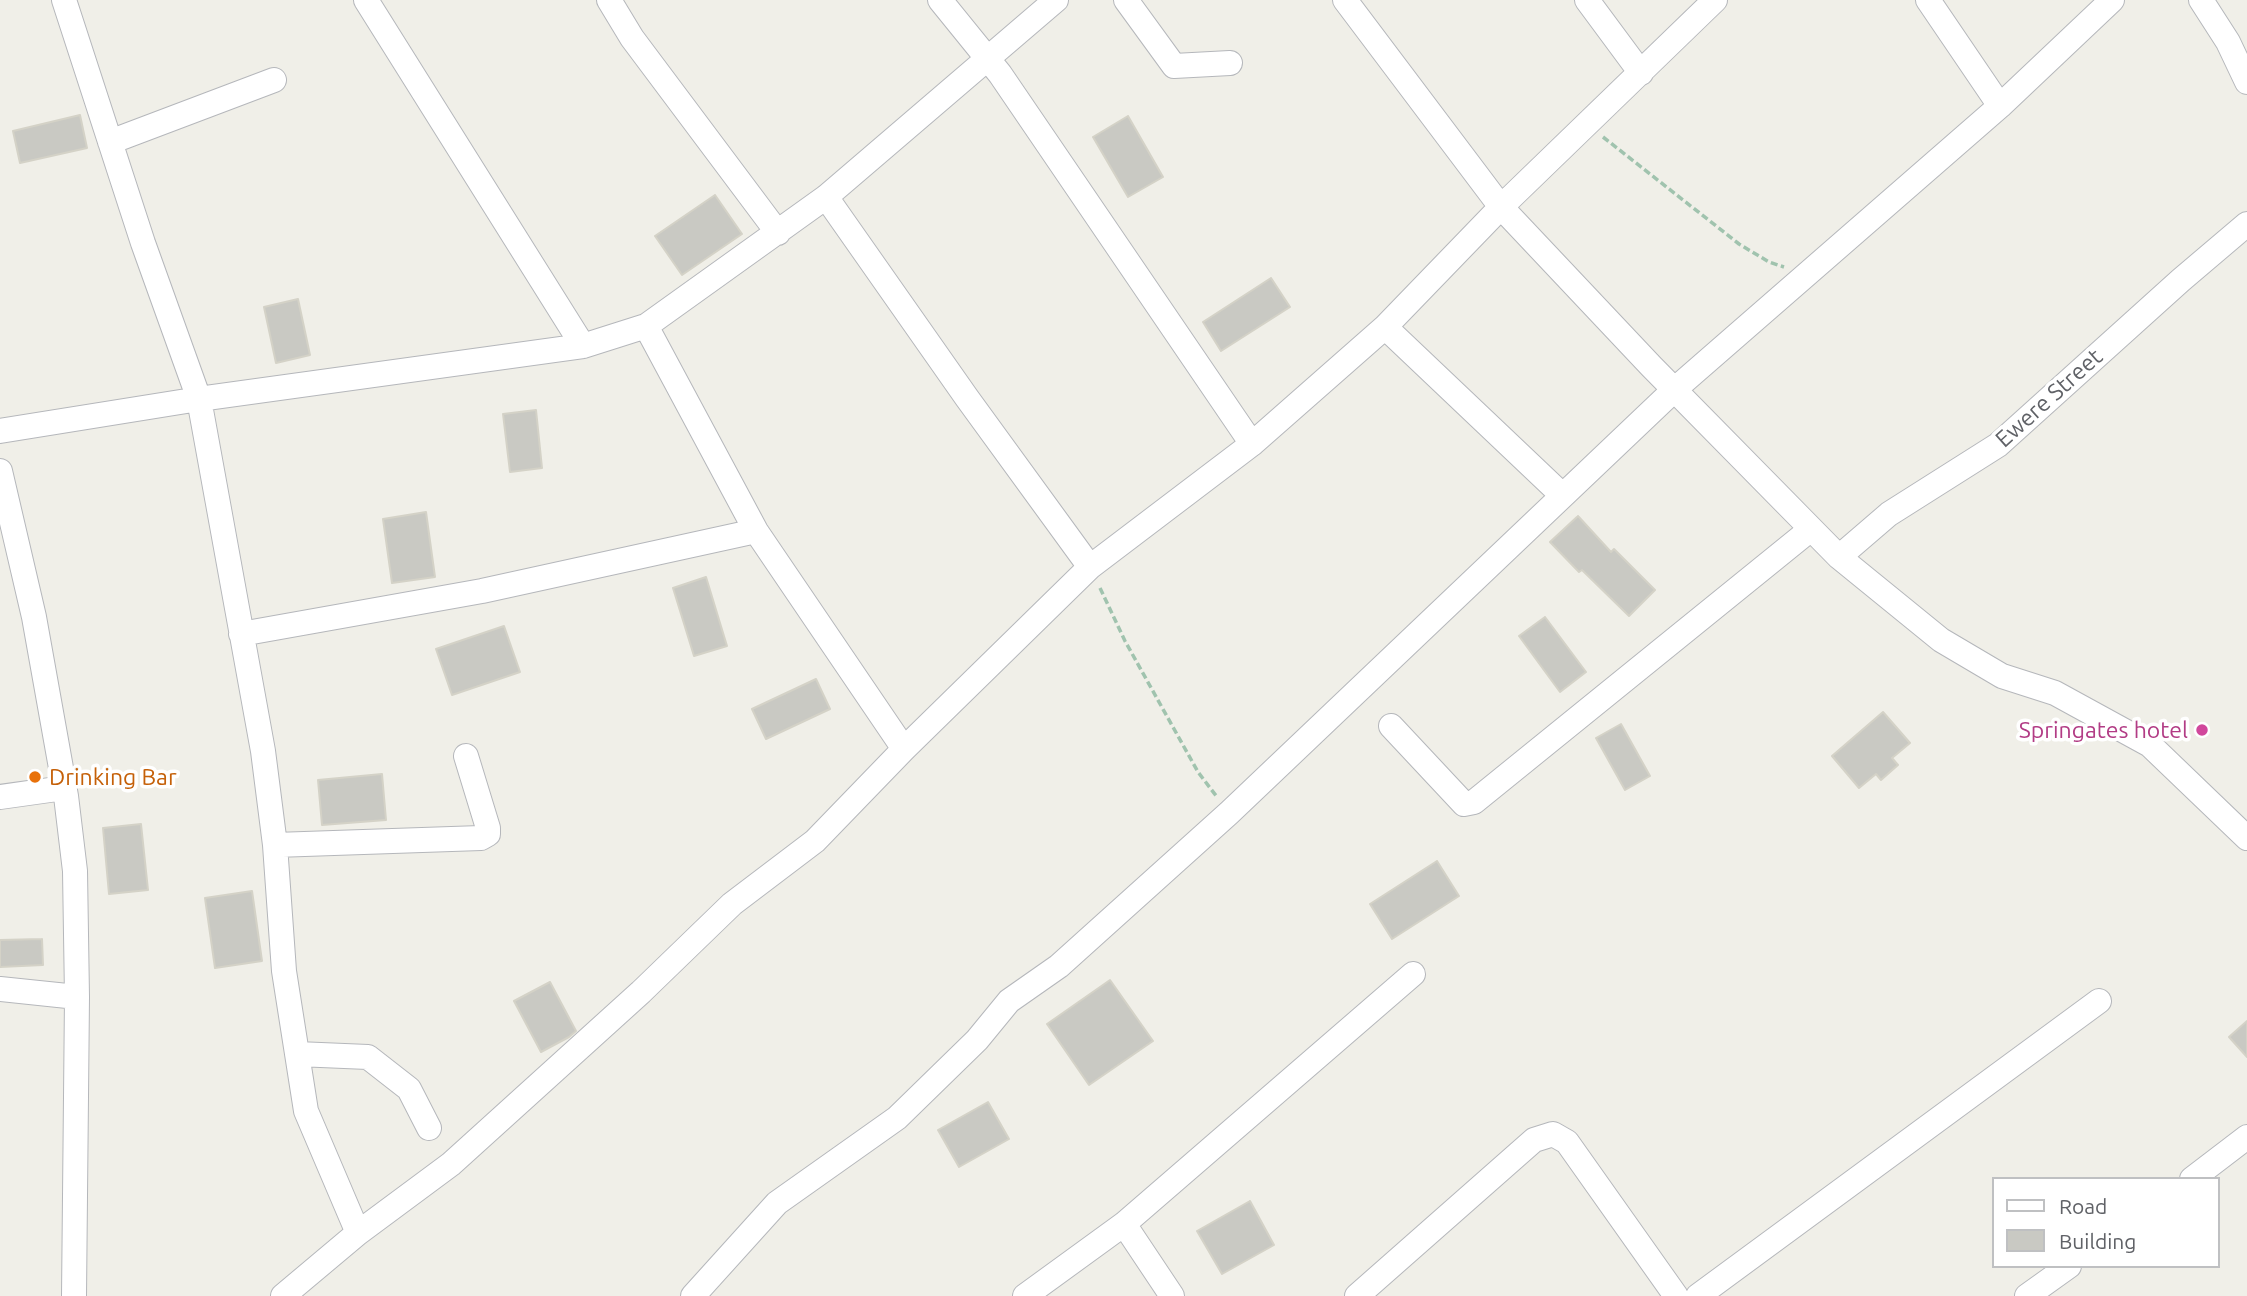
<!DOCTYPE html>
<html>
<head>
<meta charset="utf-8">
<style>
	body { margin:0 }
	#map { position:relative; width:2247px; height:1296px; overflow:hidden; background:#f0efe8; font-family:Ubuntu,sans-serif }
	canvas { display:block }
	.legend { position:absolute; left:1992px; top:1177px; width:228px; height:91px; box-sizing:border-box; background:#fff; border:2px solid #bfc0c2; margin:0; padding:9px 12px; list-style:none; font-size:21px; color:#606267 }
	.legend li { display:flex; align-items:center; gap:14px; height:35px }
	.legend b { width:35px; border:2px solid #bfc0c2 }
</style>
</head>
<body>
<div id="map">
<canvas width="2247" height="1296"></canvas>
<ul class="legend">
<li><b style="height:9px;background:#fff"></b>Road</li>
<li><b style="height:19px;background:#c9c9c3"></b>Building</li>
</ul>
</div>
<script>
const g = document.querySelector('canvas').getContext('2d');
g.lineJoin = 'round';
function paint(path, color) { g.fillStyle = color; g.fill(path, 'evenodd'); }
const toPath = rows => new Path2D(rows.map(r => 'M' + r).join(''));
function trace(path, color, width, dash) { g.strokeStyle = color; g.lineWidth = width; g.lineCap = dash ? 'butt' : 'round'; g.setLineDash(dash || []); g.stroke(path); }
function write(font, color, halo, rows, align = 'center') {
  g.font = font + ' Ubuntu,sans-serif'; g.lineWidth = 7; g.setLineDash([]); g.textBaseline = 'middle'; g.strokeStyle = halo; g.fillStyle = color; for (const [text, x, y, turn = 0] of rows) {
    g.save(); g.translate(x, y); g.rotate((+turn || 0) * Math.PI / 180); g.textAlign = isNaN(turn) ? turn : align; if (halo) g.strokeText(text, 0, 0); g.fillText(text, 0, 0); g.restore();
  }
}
const building = toPath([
	[80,115,87,148,20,163,13,131,80,115],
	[1128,116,1163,177,1128,197,1093,137,1128,116],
	[715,195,742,234,682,275,655,236,715,195],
	[1271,278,1290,307,1221,351,1203,322,1271,278],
	[298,299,310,355,276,363,264,307,298,299],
	[536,410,542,468,510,472,503,414,536,410],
	[426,512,435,577,392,583,383,519,426,512],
	[1578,516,1611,552,1614,549,1655,590,1629,616,1582,570,1579,572,1550,542,1578,516],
	[706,577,727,646,694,656,673,588,706,577],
	[1545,617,1586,672,1560,692,1519,636,1545,617],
	[504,626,520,672,452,695,436,649,504,626],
	[816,679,830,709,766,739,752,709,816,679],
	[1883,712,1910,743,1892,758,1898,765,1881,780,1876,774,1859,788,1832,756,1883,712],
	[1621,724,1650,776,1625,790,1596,738,1621,724],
	[382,774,386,820,322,825,318,780,382,774],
	[141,824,148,890,109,894,103,828,141,824],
	[1437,861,1459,896,1392,939,1370,904,1437,861],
	[252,891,262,961,215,968,205,898,252,891],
	[42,939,43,965,0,967,0,940,42,939],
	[1110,980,1153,1041,1089,1085,1047,1024,1110,980],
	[550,982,576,1031,569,1037,541,1052,514,1001,550,982],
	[2247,1021,2247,1057,2229,1037,2247,1021],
	[988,1102,1009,1139,959,1167,938,1130,988,1102],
	[1250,1201,1274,1245,1222,1274,1197,1231,1250,1201]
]);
paint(building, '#c9c9c3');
trace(building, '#d4d2c7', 2);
const minor = toPath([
	[64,0,143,243,199,399,263,751,275,845,284,971,306,1111,358,1233],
	[366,0,583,346],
	[609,0,632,38,778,233],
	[940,0,1000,74,1252,444],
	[1126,0,1174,66,1230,63],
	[1345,0,1501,207,1651,366,1839,557,1941,640,2002,676,2055,693,2150,745,2247,838],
	[1587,0,1641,73],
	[1928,0,2000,106],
	[2201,0,2228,42,2247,82],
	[110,142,274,80],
	[826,197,967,398,1090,567],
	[1385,327,1562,495],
	[0,431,199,399,583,346,646,326,826,197,1056,0],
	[0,471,34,617,66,796,75,871,77,997,74,1296],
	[1839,557,1889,514,1998,445,2181,280,2247,224],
	[241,634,482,591,756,531],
	[1391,726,1464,804,1474,802,1811,529],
	[904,749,1090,567,1252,444,1385,327,1501,207,1715,0],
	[0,797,64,788],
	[275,845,481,838,488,834,488,828,466,756],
	[0,989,77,997],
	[297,1054,368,1057,409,1089,429,1128],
	[2192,1179,2247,1137],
	[1124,1224,1172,1296],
	[283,1296,358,1233,451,1164,641,992,732,904,815,841,904,749,756,531,646,326],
	[693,1296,777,1203,897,1118,977,1040,1009,1001,1059,966,1229,813,1674,390,2000,106,2112,0],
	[1025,1296,1124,1224,1413,974],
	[1357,1296,1534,1140,1553,1134,1567,1142,1676,1296],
	[1698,1296,2099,1001],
	[2027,1296,2069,1266]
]);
trace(minor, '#b5b7bb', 26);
trace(toPath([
	[1603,137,1739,244,1769,262,1784,267],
	[1100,588,1125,641,1198,772,1217,797]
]), '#a0c3ae', 3.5, [7, 3.5]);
trace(minor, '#fff', 24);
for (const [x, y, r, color] of [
	[2202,730,7,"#d1479c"],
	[35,777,7,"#e8710a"]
]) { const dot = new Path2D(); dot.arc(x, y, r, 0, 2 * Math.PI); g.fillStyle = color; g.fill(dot); trace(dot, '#fff', 2.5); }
write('23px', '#606267', '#fff', [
	["Ewere Street",2049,398,-42]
]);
write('23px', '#b23c85', '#fff', [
	["Springates hotel",2188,730]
], 'right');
write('23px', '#c56008', '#fff', [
	["Drinking Bar",49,777]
], 'left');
</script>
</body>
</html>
